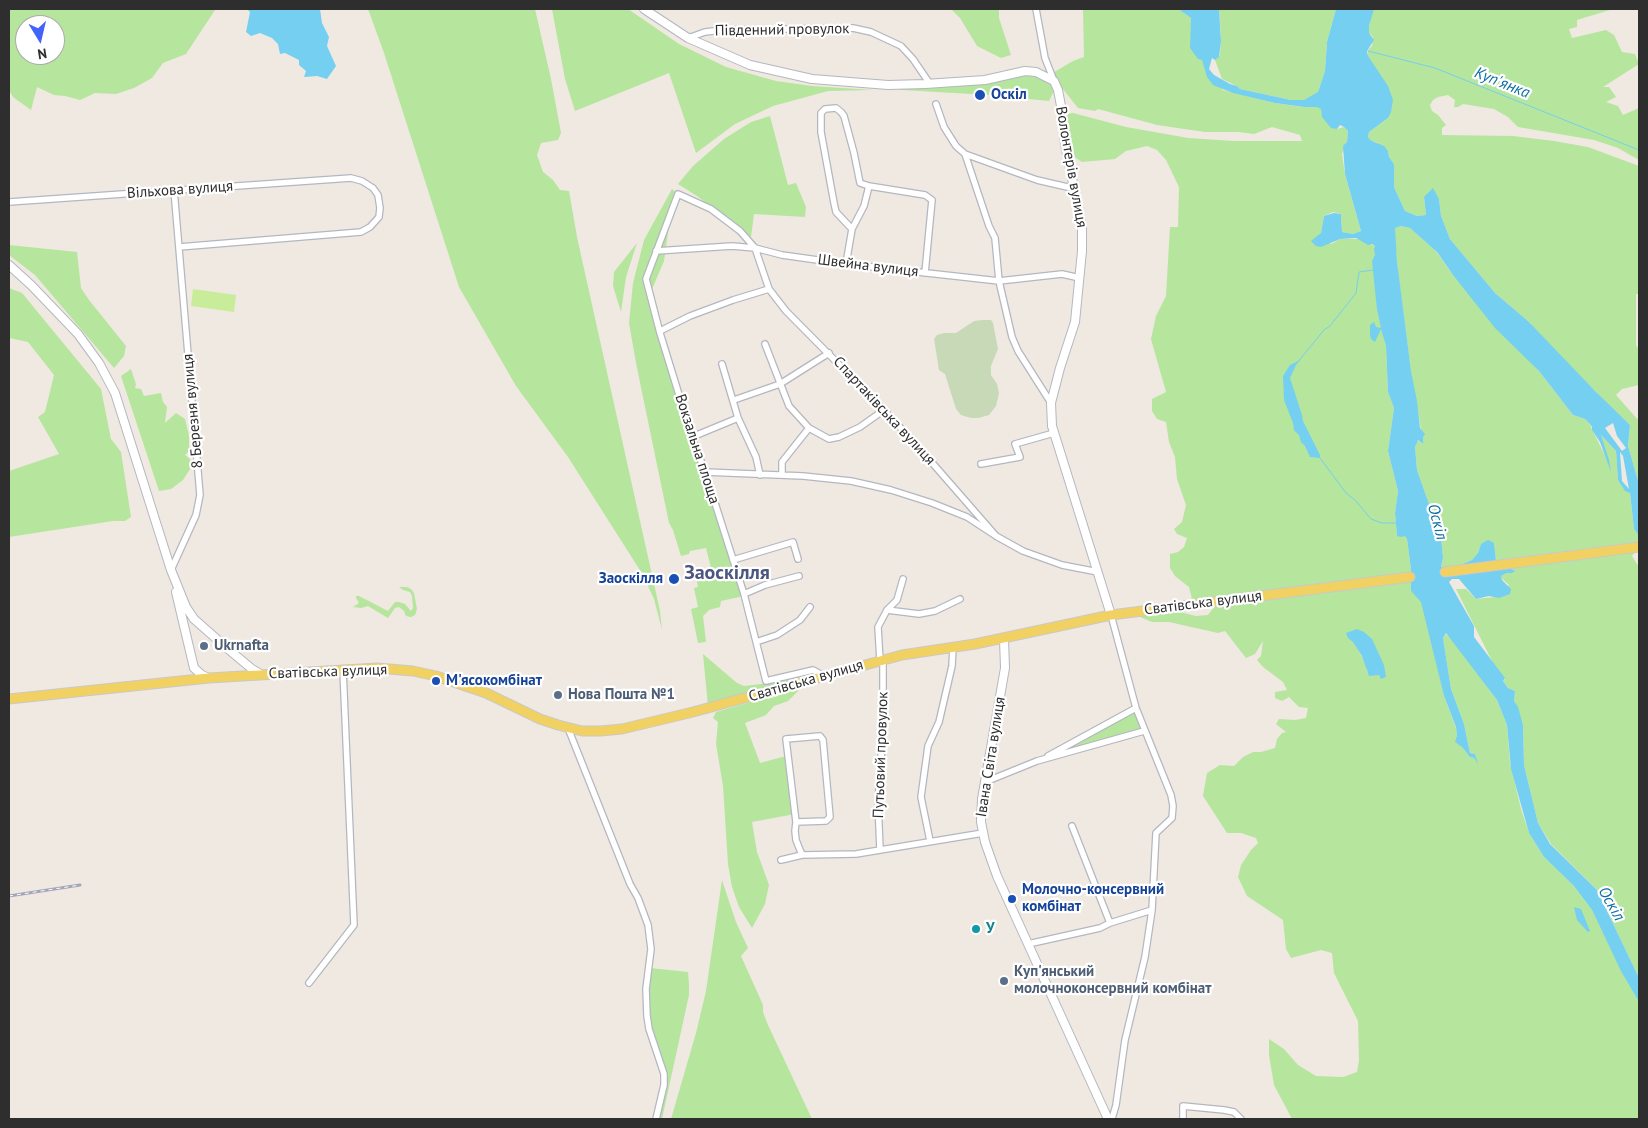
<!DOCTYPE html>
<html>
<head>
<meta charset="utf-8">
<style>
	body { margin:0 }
	#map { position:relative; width:1648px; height:1128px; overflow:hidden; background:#efe9e1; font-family:"PT Sans",sans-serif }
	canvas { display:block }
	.frame { position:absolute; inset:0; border:10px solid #2e2e2e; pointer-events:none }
	.north { position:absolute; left:15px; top:15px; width:50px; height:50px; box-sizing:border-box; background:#fff; border:1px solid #ababab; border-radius:50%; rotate:171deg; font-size:14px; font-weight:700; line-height:20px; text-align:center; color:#2e2e2e }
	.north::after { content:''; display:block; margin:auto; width:18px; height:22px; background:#4264fb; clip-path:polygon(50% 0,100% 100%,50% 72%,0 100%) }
</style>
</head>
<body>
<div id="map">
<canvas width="1648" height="1128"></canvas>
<div class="frame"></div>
<div class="north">N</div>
</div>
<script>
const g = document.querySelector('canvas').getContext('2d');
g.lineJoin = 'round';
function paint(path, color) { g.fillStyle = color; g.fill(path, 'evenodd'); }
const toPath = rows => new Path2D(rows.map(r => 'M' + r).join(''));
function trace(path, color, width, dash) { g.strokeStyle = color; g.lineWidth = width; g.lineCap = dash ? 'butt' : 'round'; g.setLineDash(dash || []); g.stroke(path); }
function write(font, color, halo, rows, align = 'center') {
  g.font = font + ' "PT Sans",sans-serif'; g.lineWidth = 4.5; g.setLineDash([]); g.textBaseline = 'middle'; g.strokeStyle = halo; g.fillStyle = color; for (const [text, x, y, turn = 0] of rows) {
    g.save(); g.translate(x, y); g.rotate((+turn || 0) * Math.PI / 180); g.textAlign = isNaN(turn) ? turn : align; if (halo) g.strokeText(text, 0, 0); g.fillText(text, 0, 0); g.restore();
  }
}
paint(toPath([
	[9,9,214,9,215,10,186,54,163,63,152,78,134,88,116,94,95,93,80,100,65,96,54,95,37,87,31,110,13,97,9,90],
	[25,25,55,25,55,55,25,55],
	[368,9,535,9,551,79,561,133,558,140,541,143,537,155,543,172,553,180,560,190,569,191,577,237,660,611,662,630,654,599,643,575,568,457,516,386,459,287,384,53],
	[552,9,628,9,679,44,726,67,776,81,812,86,873,90,828,91,773,106,735,124,696,153,669,73,575,111,565,79],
	[951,9,999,9,999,18,1011,55,1001,58,977,46,960,18],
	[1083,9,1178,9,1191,18,1203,61,1223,90,1275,103,1302,107,1313,106,1318,93,1305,100,1291,100,1240,89,1237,86,1222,79,1215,60,1220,55,1221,36,1219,9,1336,9,1327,42,1325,71,1318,92,1337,129,1344,127,1348,131,1347,142,1342,154,1345,174,1361,231,1353,234,1342,232,1341,214,1333,212,1324,216,1321,233,1331,244,1340,239,1358,239,1375,246,1377,310,1386,346,1388,392,1394,408,1388,451,1398,491,1395,513,1397,536,1405,535,1407,539,1411,569,1411,591,1422,600,1444,696,1456,728,1457,736,1462,747,1470,757,1474,758,1476,761,1475,754,1470,753,1464,724,1451,689,1443,638,1446,634,1454,642,1497,700,1507,725,1510,763,1521,809,1529,833,1544,857,1572,884,1592,910,1621,969,1639,1002,1639,1119,1292,1119,1274,1085,1269,1055,1269,1039,1284,1049,1298,1065,1316,1076,1343,1077,1357,1072,1359,1061,1358,1021,1334,973,1332,953,1321,950,1291,958,1286,949,1283,920,1247,896,1238,877,1241,865,1251,850,1258,843,1256,838,1241,833,1227,833,1203,796,1207,773,1220,765,1234,766,1243,757,1253,752,1261,752,1275,748,1277,739,1282,733,1286,732,1276,724,1279,719,1295,720,1306,718,1308,708,1299,707,1289,697,1282,701,1275,698,1275,692,1287,690,1283,682,1263,667,1257,660,1261,656,1263,641,1255,654,1246,658,1225,631,1218,633,1169,622,1152,622,1138,616,1176,611,1196,616,1208,615,1214,607,1343,589,1199,602,1192,599,1189,587,1175,576,1170,568,1170,554,1178,552,1184,547,1187,538,1177,534,1174,529,1182,522,1186,505,1177,479,1175,457,1169,442,1166,422,1157,419,1152,411,1152,399,1166,392,1151,339,1156,316,1166,296,1170,227,1178,227,1179,187,1166,160,1157,150,1147,146,1126,151,1115,159,1082,162,1067,152,1065,120,1066,114,1073,113,1126,127,1188,138,1234,141,1302,141,1300,135,1272,127,1254,134,1238,132,1205,132,1157,125,1098,109,1095,111,1078,108,1051,74,1073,61,1084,57],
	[1354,642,1380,658,1384,665,1379,675,1367,672,1366,664],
	[1372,9,1613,9,1577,20,1577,27,1569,29,1572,38,1606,30,1614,35,1622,52,1635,54,1639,64,1603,87,1609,87,1616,97,1606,102,1618,106,1623,115,1639,108,1639,104,1639,160,1618,148,1594,140,1518,127,1508,117,1494,109,1463,104,1458,107,1454,107,1455,100,1448,95,1438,97,1433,100,1430,105,1432,111,1438,115,1446,125,1442,128,1442,135,1513,136,1554,141,1588,147,1639,166,1639,294,1636,294,1636,345,1639,350,1639,385,1622,389,1616,395,1639,421,1639,484,1628,446,1630,425,1601,399,1597,393,1566,364,1529,322,1495,293,1450,239,1441,216,1439,199,1424,198,1426,215,1417,216,1405,211,1394,187,1394,164,1389,157,1388,151,1376,142,1369,140,1368,137,1369,132,1388,118,1368,58,1368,50,1372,46,1373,37,1369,33,1369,26],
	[1033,73,1050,82,1053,86,1053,93,1049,101,989,95,902,90,875,84],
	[770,116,788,185,796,183,806,207,805,217,754,214,751,237,697,196,678,184,693,166,724,139,751,122],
	[672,189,678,194,669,226,664,261,650,294,744,596,721,601,720,607,709,610,703,616,706,642,698,643,691,609,698,607,694,588,698,587,695,573,711,568,706,548,690,551,689,554,681,556,673,530,669,523,636,363,629,323,633,283,644,240],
	[1401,226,1410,228,1435,250,1453,275,1539,371,1573,415,1585,419,1589,423,1609,464,1600,434,1616,451,1618,480,1630,493,1634,529,1639,536,1639,542,1544,554,1511,561,1496,561,1494,543,1481,544,1478,553,1472,560,1458,566,1441,568,1443,558,1441,538,1417,470,1415,447,1417,440,1423,444,1423,441,1411,372,1398,271,1394,228],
	[637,243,626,277,621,312,613,286,614,272],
	[9,245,77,252,81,288,89,300,126,346,124,356,114,368,35,275,9,255],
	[9,288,22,293,101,389,111,439,121,452,131,517,125,521,113,521,9,537,9,471,59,454,38,417,45,412,54,375,28,342,9,338],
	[131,369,136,384,135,388,141,389,144,396,161,393,163,402,167,407,165,423,176,413,185,419,189,436,189,451,185,455,190,459,190,469,183,480,171,489,159,491,121,376],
	[1636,551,1632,556,1639,567,1639,978,1597,890,1551,844,1538,823,1524,765,1523,725,1514,701,1515,691,1508,688,1503,681,1505,679,1496,669,1456,589,1466,589,1476,599,1495,597,1509,585,1500,577,1509,567],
	[399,587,407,587,411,589,414,593,417,609,415,615,411,617,406,616,404,611,399,607,395,608,388,618,368,606,361,608,353,607,359,603,356,598,356,596,359,596,388,611,395,602,399,602,405,604,411,611,413,608,412,596,410,592,403,590],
	[703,654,737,683,744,686,770,683,805,676,808,677,708,706],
	[801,688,788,701,774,706,766,715,745,723,760,763,786,756,795,814,752,822,757,852,769,885,765,904,752,928,739,907,732,887,728,864,723,786,716,744,718,722,713,718,716,712,795,689],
	[1136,708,1144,731,1037,761],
	[722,880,736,922,748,948,741,956,763,1005,763,1012,768,1025,812,1119,671,1119,696,1033,706,991],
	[650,968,688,972,689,984,689,995,662,1119,656,1119,664,1085,647,1017]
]), '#b6e59e');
paint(toPath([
	[983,320,991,320,993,323,998,349,991,366,991,375,997,384,999,393,996,406,989,415,978,418,971,418,961,415,956,409,945,374,939,370,934,339,937,335,944,333,956,333,974,321]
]), '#c8d9b8');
paint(toPath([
	[193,289,236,295,234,312,191,306]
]), '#c9ec9a');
paint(toPath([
	[247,9,320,9,322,23,329,37,327,46,336,66,327,79,317,76,304,77,306,71,299,65,299,60,285,53,280,54,278,44,272,38,260,33,251,36,246,32,250,12],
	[1178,9,1219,9,1221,41,1219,57,1215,60,1212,58,1209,69,1214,75,1230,84,1237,86,1240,89,1291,100,1304,100,1318,92,1325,71,1327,42,1336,9,1374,9,1369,26,1369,33,1374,40,1367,51,1368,56,1388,86,1393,100,1391,112,1388,118,1369,132,1368,137,1370,140,1384,146,1388,151,1389,157,1394,164,1394,187,1405,211,1417,216,1426,215,1424,197,1433,188,1439,199,1441,216,1450,239,1495,293,1529,322,1595,391,1630,425,1628,446,1639,484,1639,536,1634,529,1630,493,1625,491,1618,480,1616,451,1601,435,1609,460,1611,472,1600,442,1592,430,1592,427,1589,423,1585,419,1573,415,1539,371,1495,328,1453,275,1437,252,1410,228,1401,226,1395,228,1397,261,1411,371,1417,401,1420,428,1425,434,1423,437,1423,444,1418,440,1415,447,1417,470,1441,538,1443,558,1441,567,1458,566,1472,560,1478,553,1481,544,1488,540,1494,543,1496,561,1515,571,1512,573,1506,573,1501,576,1502,580,1511,589,1510,594,1499,598,1489,596,1476,599,1459,579,1452,579,1449,582,1474,626,1474,637,1505,678,1503,681,1508,688,1515,691,1514,701,1518,707,1523,725,1524,765,1538,823,1550,844,1597,890,1639,978,1639,1002,1621,971,1592,910,1573,885,1544,857,1529,833,1511,769,1507,725,1497,700,1446,633,1443,638,1451,689,1464,724,1470,753,1475,754,1478,764,1474,758,1470,757,1462,747,1455,742,1457,736,1456,727,1444,696,1421,602,1411,591,1411,569,1407,539,1405,536,1401,537,1397,536,1395,513,1398,491,1388,451,1394,408,1388,392,1386,346,1381,329,1375,342,1371,339,1370,335,1370,325,1374,322,1376,327,1381,328,1377,310,1372,261,1375,255,1374,249,1375,246,1372,244,1368,245,1356,238,1340,239,1321,247,1316,246,1311,241,1321,233,1324,216,1334,213,1341,214,1342,232,1353,234,1361,231,1345,174,1343,146,1347,142,1348,131,1344,127,1340,125,1337,129,1331,128,1322,117,1321,109,1317,107,1304,107,1275,103,1233,93,1213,85,1207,77,1202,60,1198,59,1190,48,1191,18],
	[1613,423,1617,436,1626,448,1622,451,1605,428],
	[1620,452,1623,456,1629,489,1622,481],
	[1300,360,1296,365,1290,378,1302,415,1303,421,1320,455,1320,458,1310,457,1305,446,1301,442,1299,435,1294,430,1293,423,1284,400,1283,376,1290,365],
	[1357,629,1364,632,1372,639,1384,665,1386,677,1381,679,1379,675,1369,676,1362,656,1353,642,1348,638,1346,633],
	[1574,907,1581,909,1590,931,1588,932,1577,920]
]), '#75cff0');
trace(toPath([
	[1368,51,1435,68,1639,150],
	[1297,363,1324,330,1330,326,1356,293,1359,272,1373,270],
	[1320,458,1346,493,1356,501,1371,519,1382,523,1396,523]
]), '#75cff0', 1);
const street = toPath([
	[1036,9,1045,58,1054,81],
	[688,38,705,32,722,30,853,28,871,32,901,46,913,59,930,84],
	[936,104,944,127,956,146,965,154,989,226,995,238,999,281,1012,337,1018,351,1051,403],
	[965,154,1037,180,1076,189],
	[9,202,351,178,362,181,373,188,378,195,380,208,379,217,370,227,361,232,179,247],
	[852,229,836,212,834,203,821,132,821,113,825,109,836,108,841,112,844,116,854,153,860,183,869,186,925,195,932,200,925,273],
	[656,251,732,246,755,248,782,255,846,264,999,281,1062,274,1080,278],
	[846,264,852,229,864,206,869,186],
	[660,331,690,316,733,300,769,289],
	[765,344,789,406,809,428,829,439,839,437,860,427,884,410],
	[722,364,738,418,756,457,760,475],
	[734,400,780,384,829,353],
	[692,437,738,418],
	[981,464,1020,457,1015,444,1054,433],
	[705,472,803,476,851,481,891,490,932,503,967,517,996,536,1023,551,1062,565,1098,572],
	[782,474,782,462,809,428],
	[733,560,793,542,798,559],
	[171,570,196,515,200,495,174,190],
	[744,594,765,585,799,576],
	[887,610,919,614,935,611,960,599],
	[1111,615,1136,708,1171,795,1173,806,1172,818,1156,833,1152,910,1145,957,1125,1040,1116,1105,1112,1119],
	[756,642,777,635,800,620,810,607],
	[880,661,878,627,887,610,897,600,903,579],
	[824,676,813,670,766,681,744,594,715,503,709,489,705,472,692,437,660,333,646,279,678,194,711,209,740,231,755,248,769,289,786,311,884,410,921,450,996,536],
	[568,728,630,884,638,898,648,925,651,949,646,989,647,1016,649,1029,664,1074,664,1085,656,1119],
	[1048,756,1136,708],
	[985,782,1037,761,1144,731],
	[796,822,826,821,830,817,823,740,820,736,786,739,796,822,795,831,796,840,802,855],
	[1072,826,1110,923],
	[930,841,921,797,928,746,939,722,952,666,953,647],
	[880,850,878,803,883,729,883,660],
	[781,860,802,855,856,854,983,833],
	[1028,944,1100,928,1110,923,1152,910],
	[309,983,354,925,343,670],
	[1183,1119,1183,1106,1224,1110,1234,1112,1241,1119]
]);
const secondary = toPath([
	[644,9,688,38,750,65,812,79,888,85,925,84,985,80,1025,71,1036,72,1054,81,1058,90,1061,106,1065,144,1082,227,1082,251,1075,322,1060,368,1051,403,1052,426,1111,615],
	[9,265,31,285,78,334,99,363,115,393,171,570,186,607,194,619,228,649,252,669,262,675],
	[176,592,194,668,202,675,209,678],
	[1004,639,1005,668,982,799,981,822,985,842,997,876,1108,1119]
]);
const primary = toPath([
	[1445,572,1639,547],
	[9,699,209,678,377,668,413,671,436,676,486,693,540,719,558,725,582,731,601,731,622,729,693,712,902,655,975,644,1111,615,1410,577]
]);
trace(street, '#b4b7c1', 8);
trace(secondary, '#b4b7c1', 10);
trace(primary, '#c9c9c9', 11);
trace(street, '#fff', 5.5);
trace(secondary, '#fff', 8);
trace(primary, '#f2d163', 9);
const rail = toPath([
	[9,896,80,885]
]);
trace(rail, '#a3a6b8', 3);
trace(rail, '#fff', 1, [4]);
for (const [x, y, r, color] of [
	[980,95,6,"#1a4fb4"],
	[674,579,6,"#1a4fb4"],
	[204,646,5,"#5c6f8a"],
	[436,681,5,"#1a4fb4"],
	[558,695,5,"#5c6f8a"],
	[1012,899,5,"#1a4fb4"],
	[976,929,5,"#0f9aa8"],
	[1004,981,5,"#5c6f8a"]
]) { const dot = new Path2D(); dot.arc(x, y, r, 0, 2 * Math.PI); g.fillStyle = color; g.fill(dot); trace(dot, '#fff', 2); }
write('15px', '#2e2e2e', '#fff', [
	["Південний провулок",782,30,-1],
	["Волонтерів вулиця",1071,167,80],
	["Вільхова вулиця",180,190,-4],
	["Швейна вулиця",868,266,7],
	["8 Березня вулиця",193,411,-95],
	["Спартаківська вулиця",884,411,47],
	["Вокзальна площа",697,449,72],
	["Сватівська вулиця",1203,603,-7],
	["Сватівська вулиця",328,672,-2],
	["Сватівська вулиця",806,681,-16],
	["Путьовий провулок",881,755,-88],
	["Івана Світа вулиця",991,757,-81]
]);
write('bold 15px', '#164399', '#fff', [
	["Оскіл",991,95],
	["Заоскiлля",663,579,"right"],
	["М'ясокомбінат",446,681],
	["Молочно-консервний",1022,890],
	["комбінат",1022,907]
], 'left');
write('bold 15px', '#4e5e75', '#fff', [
	["Ukrnafta",214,646],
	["Нова Пошта №1",568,695],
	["Куп'янський",1014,972],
	["молочноконсервний комбінат",1014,989]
], 'left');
write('bold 15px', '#0d838f', '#fff', [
	["У",986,929]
], 'left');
write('italic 16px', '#0d6fa3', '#fff', [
	["Куп'янка",1502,83,22],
	["Оскіл",1437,522,75],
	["Оскіл",1611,904,60]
]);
write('bold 20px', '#4d5680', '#fff', [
	["Заоскiлля",727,573]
]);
</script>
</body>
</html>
